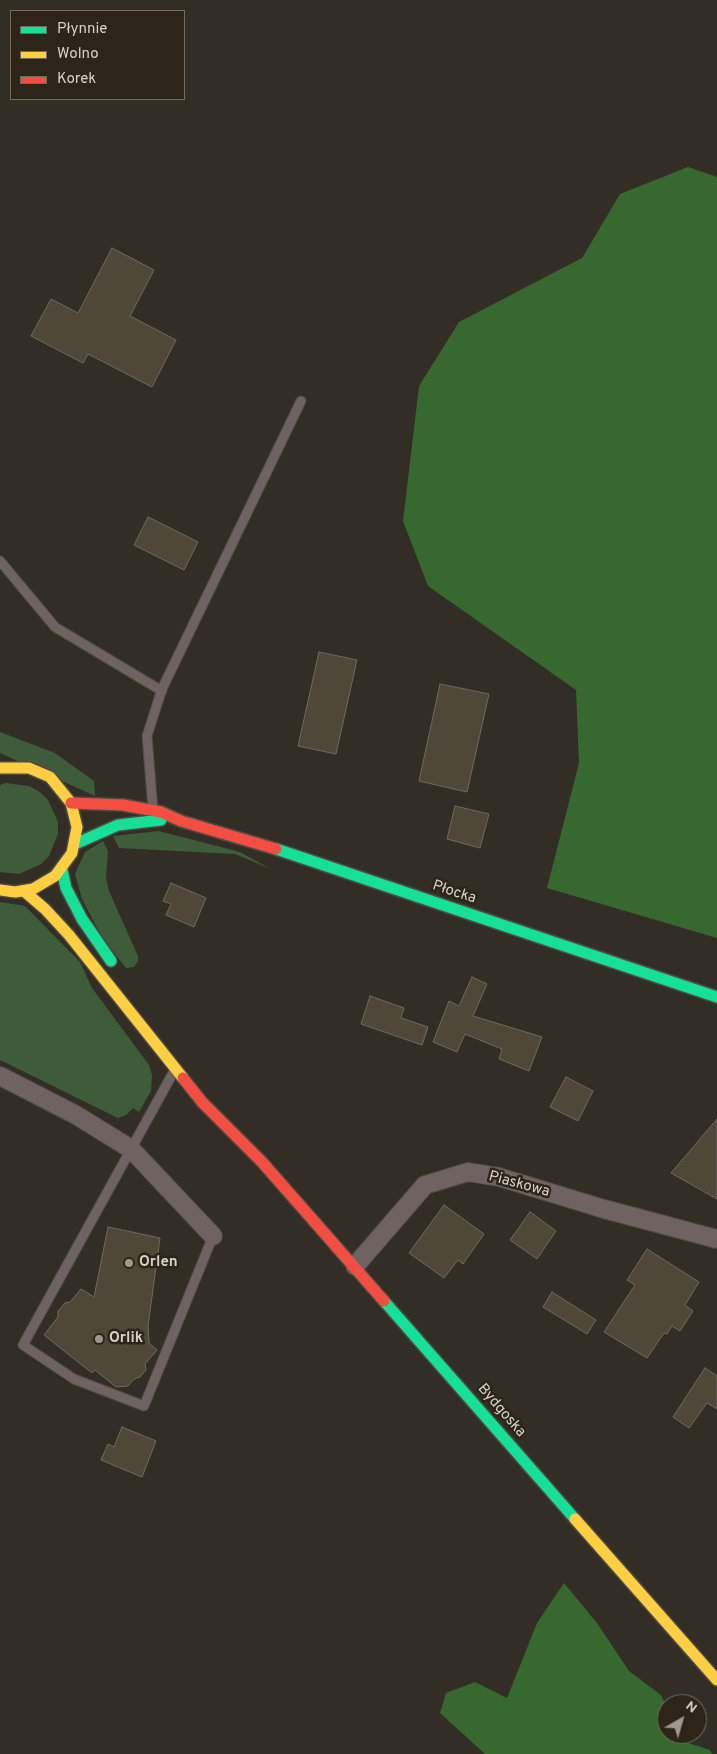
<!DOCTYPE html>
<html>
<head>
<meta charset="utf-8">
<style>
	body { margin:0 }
	#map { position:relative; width:717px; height:1754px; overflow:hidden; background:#322e26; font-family:Overpass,sans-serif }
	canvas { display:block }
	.legend { position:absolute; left:10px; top:10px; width:175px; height:90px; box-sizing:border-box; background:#2d2618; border:1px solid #716b5f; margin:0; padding:6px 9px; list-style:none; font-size:15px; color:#d7d2c9 }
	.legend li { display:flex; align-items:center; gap:10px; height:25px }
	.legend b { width:25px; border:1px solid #716b5f }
	.north { position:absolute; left:657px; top:1694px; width:50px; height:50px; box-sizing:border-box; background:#2d2618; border:1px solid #716b5f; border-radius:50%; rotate:38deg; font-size:14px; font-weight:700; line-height:20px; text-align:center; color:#d7d2c9 }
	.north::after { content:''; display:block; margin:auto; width:18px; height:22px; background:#9d9990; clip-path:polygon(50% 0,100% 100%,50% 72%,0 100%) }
</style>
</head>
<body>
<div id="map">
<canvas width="717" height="1754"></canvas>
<ul class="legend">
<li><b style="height:6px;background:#16e098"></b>Płynnie</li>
<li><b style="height:6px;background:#ffcf43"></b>Wolno</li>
<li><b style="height:6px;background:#f24e42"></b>Korek</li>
</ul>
<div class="north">N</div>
</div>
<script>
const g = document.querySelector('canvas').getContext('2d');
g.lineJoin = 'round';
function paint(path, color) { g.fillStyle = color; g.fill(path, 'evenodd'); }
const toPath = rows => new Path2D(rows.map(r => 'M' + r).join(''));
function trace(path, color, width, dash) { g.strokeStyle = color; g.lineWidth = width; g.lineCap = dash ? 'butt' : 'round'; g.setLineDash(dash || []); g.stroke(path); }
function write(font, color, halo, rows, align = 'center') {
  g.font = font + ' Overpass,sans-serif'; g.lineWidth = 5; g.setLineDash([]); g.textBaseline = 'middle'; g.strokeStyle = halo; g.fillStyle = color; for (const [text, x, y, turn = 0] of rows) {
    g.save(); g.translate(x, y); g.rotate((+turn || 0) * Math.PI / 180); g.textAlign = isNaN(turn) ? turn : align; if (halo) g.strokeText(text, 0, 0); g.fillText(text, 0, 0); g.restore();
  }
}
paint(toPath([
	[0,732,55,753,94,781,95,796,0,753],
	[6,783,29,786,40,792,48,800,58,822,58,834,49,856,41,864,19,874,0,872,0,785],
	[159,831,240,852,271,869,235,854,119,848,113,836],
	[103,841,108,851,106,878,109,891,138,956,138,961,134,967,126,968,102,937,82,899,75,874,85,852],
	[0,902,25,906,80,962,92,988,149,1065,152,1075,151,1091,139,1112,133,1108,126,1115,118,1118,0,1060]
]), '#3f5c3a');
paint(toPath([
	[688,167,717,177,717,938,547,888,579,763,576,690,428,586,403,521,419,386,459,322,582,258,620,194],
	[564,1583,597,1623,629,1671,661,1695,667,1708,667,1734,679,1734,682,1741,710,1750,712,1754,485,1754,440,1713,446,1693,475,1682,507,1698,537,1623]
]), '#366830');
const building = toPath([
	[112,248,154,270,130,316,176,340,152,387,88,354,83,363,31,336,51,299,78,313,112,248],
	[148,517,198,542,184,570,134,545,148,517],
	[319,652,357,660,336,754,298,746,319,652],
	[440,684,489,694,467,792,419,781,440,684],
	[455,806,489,814,480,848,447,839,455,806],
	[171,883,206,898,194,927,166,915,171,904,163,901,171,883],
	[472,977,487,984,473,1016,542,1037,529,1071,499,1059,502,1049,465,1034,457,1052,433,1042,449,1001,459,1006,472,977],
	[370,996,404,1008,401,1018,428,1027,422,1045,361,1024,370,996],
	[566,1077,593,1091,578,1121,550,1107,566,1077],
	[717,1119,717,1199,671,1173,717,1119],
	[444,1205,484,1234,463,1264,458,1260,444,1278,409,1253,444,1205],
	[530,1212,556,1231,537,1259,510,1240,530,1212],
	[108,1227,160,1238,148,1326,149,1343,157,1350,145,1364,146,1370,140,1377,134,1379,128,1386,116,1387,95,1370,92,1373,44,1335,58,1317,58,1311,65,1303,70,1302,81,1289,94,1297,108,1227],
	[647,1249,699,1282,685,1305,693,1311,680,1331,672,1326,667,1334,664,1333,647,1358,604,1332,635,1285,627,1280,647,1249],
	[552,1292,596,1320,587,1334,543,1307,552,1292],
	[705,1368,717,1376,717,1409,707,1403,689,1428,673,1417,705,1368],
	[122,1427,156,1441,142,1477,101,1460,108,1444,114,1447,122,1427]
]);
paint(building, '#4f4838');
trace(building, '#6e6a64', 1);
const lane = toPath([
	[0,561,55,627,162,691],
	[153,810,147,736,162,689,301,401],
	[173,1073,23,1345,74,1379,144,1406,213,1236]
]);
const street = toPath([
	[0,1076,76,1115,131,1149,213,1236],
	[355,1266,425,1185,468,1172,499,1177,604,1209,717,1239]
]);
const fast = toPath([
	[75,844,118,825,161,820],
	[276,849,717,997],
	[62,870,66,888,82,919,111,961],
	[384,1301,575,1519]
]);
const slow = toPath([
	[0,768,29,768,50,777,71,803,77,827,72,853,55,876,33,889,15,892,0,890],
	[24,891,45,909,69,935,183,1078],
	[575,1519,717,1680]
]);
const jam = toPath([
	[71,803,123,805,161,812,181,821,276,849],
	[183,1078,202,1102,262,1162,384,1301]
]);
trace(lane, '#4f4b44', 11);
trace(street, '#4f4b44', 20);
trace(fast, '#4f4b44', 14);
trace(slow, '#4f4b44', 14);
trace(jam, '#4f4b44', 14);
trace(lane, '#6e6361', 9);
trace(street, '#6e6361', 18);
trace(fast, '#16e098', 11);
trace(slow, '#ffcf43', 11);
trace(jam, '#f24e42', 11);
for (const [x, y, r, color] of [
	[129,1263,5,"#9d9990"],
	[99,1339,5,"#9d9990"]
]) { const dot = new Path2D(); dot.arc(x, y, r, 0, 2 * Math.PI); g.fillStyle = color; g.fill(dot); trace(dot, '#2d2618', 2); }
write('15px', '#d7d2c9', '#2d2618', [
	["Płocka",454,893,18],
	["Piaskowa",519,1185,15],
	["Bydgoska",501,1411,49]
]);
write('bold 15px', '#d7d2c9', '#2d2618', [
	["Orlen",139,1263],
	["Orlik",109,1339]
], 'left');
</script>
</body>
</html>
